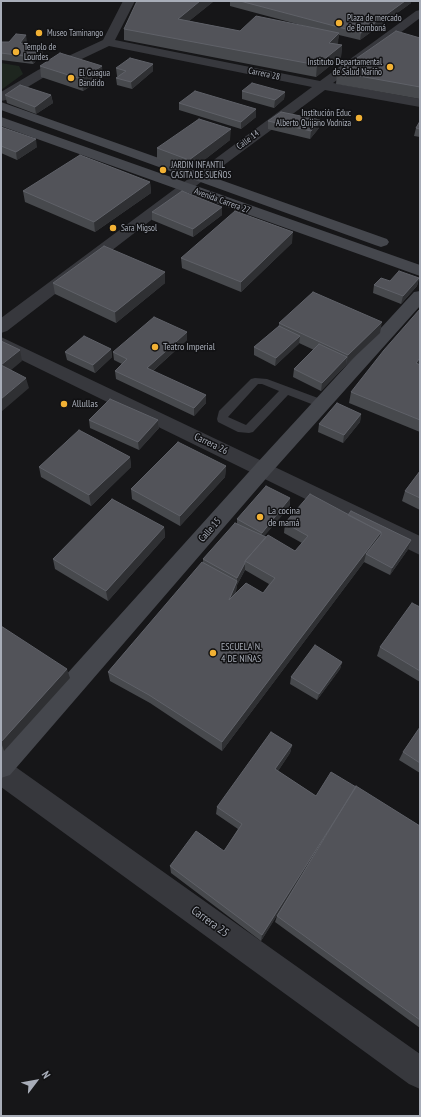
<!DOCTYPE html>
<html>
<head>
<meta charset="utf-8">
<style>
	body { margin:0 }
	#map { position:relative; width:421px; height:1117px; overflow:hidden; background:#161618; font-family:"PT Sans Narrow",sans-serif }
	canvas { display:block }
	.frame { position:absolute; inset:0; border:2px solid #a8adb8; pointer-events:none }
	.north { position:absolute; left:16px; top:1061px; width:40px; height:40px; -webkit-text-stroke:3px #111113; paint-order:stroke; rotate:58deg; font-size:11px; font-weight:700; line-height:16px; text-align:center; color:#a8adb8 }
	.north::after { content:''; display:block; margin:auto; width:14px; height:18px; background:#a8adb8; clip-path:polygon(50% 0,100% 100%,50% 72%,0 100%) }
</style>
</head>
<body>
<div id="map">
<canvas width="421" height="1117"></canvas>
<div class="frame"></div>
<div class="north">N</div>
</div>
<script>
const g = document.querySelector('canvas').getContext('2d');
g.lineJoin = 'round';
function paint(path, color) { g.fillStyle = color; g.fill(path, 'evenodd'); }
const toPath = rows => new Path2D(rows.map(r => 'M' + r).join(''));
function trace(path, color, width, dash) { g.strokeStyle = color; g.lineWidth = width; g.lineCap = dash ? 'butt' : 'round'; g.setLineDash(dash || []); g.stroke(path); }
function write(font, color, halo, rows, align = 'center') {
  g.font = font + ' "PT Sans Narrow",sans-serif'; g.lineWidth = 3; g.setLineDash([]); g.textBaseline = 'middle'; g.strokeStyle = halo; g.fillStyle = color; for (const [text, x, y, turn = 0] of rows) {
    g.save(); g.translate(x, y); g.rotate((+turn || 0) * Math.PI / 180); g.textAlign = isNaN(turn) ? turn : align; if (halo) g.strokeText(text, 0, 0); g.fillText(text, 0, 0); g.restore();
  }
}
paint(toPath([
	[1,63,19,66,23,74,1,90]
]), '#1e261f');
paint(toPath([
	[255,378,267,379,326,401,327,404,326,407,322,408,288,395,253,432,249,433,238,432,218,422,217,419,219,411,251,379,255,378],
	[258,384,262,384,279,391,246,425,228,417,258,384]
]), '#37383d');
paint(toPath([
	[123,1,135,1,115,40,320,81,416,11,420,10,420,18,333,83,420,99,420,107,325,90,189,191,7,331,1,333,1,318,312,87,109,46,46,76,6,100,1,101,1,92,38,70,103,40,123,1],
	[1,337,420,536,420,555,1,350,1,337],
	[1,760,10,763,420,1054,420,1089,409,1084,1,787,1,760]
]), '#37383d');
paint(toPath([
	[1,102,387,239,389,242,387,245,381,247,375,245,1,110,1,102],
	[1,117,420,265,420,276,1,126,1,117],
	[420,291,420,306,270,474,10,775,1,778,1,747,256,464,414,292,420,291]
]), '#45474d');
paint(toPath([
	[214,1,189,21,240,31,312,28,230,6,230,1,411,1,411,3,360,40,339,35,337,44,342,45,341,57,316,77,124,40,124,29],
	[420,38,420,99,336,84,337,72],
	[1,42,27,42,26,44,42,47,43,54,33,64,1,60],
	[153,64,153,71,132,89,117,85,116,78,118,76,117,76,116,68],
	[40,66,103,78,83,91,41,77],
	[242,91,285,92,284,99,274,108,242,99],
	[5,95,51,95,53,103,36,114,7,103],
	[179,103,256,109,256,117,241,129,179,110],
	[268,121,319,128,310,139,268,129],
	[420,121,420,137,414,136,416,128],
	[1,127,37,147,17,160,1,153],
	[230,140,190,171,157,159,157,148],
	[150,182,151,193,95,232,25,202,23,191],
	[222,207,222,215,193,237,152,220,152,212],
	[292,243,241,292,182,268,181,258],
	[419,278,417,286,401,304,373,293,374,285,390,281],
	[53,283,165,283,116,323,55,294],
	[420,309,420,432,349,403,351,392],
	[279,323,380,333,346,365,321,391,293,377,294,369,314,350,299,343,275,366,254,355,254,347,279,326],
	[187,340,153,371,206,403,194,416,116,379,115,371,122,364,114,360,113,352],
	[111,349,112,357,95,373,67,360,65,352],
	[361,414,360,422,343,443,318,432,319,424],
	[89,420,158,420,159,428,139,450,90,428],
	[130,457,131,467,91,506,41,477,39,467],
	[226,466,225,477,180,526,132,499,131,489],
	[420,471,420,510,402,501,405,491],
	[290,506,264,536,295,551,302,543,284,533,285,523,348,515,411,540,409,548,390,575,364,562,222,751,150,703,110,681,108,672,203,563,203,559,237,523,237,519],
	[245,570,269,584,263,593,235,594,236,591,237,585],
	[164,527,165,537,108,601,55,569,53,559],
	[420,607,420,682,377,656,380,647],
	[1,626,70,678,4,751,1,749],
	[342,662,340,669,317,700,290,684,291,677],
	[420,727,420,773,399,760,403,752],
	[292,745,290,753,278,771,316,796,356,787,420,826,420,1028,275,922,277,916,282,907,261,941,171,873,170,866,224,851,238,829,216,814,217,807]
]), '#47494d');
paint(toPath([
	[200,1,214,1,178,30,178,19],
	[405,1,411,1,411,3,360,40,361,33],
	[339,33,338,44,329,43],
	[26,35,27,42,21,50,20,43],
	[342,45,341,57,316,77,317,65],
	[42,47,43,54,33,64,32,57],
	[153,64,153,71,132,89,131,82],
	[102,66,103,78,83,91,81,79],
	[285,92,284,99,274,108,275,100],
	[51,95,53,103,36,114,35,107],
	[256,109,256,117,241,129,241,122],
	[320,120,319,128,310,139,311,131],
	[231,129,230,140,190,171,189,160],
	[36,139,37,147,17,160,16,152],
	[150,182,151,193,95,232,94,222],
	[222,207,222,215,193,237,193,229],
	[293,232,292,243,241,292,241,282],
	[165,272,165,283,116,323,115,312],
	[419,278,417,286,401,304,403,296],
	[382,322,380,333,346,365,348,355],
	[187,332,187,340,147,376,147,368],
	[300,336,299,344,275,366,276,358],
	[111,349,112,357,95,373,93,365],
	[20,350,22,361,4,376,1,365],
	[347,357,346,365,321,391,322,383],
	[420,358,420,365,416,363],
	[26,378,29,388,1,412,1,399],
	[206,395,206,403,194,416,194,408],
	[361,414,360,422,343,443,344,435],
	[158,420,159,428,139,450,138,442],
	[130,457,131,467,91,506,89,495],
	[226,466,225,477,180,526,180,516],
	[290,498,290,506,261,540,262,533],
	[164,527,165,537,108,601,106,591],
	[381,532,379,542,366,554,364,562,222,751,222,742],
	[411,540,409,548,390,575,392,568],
	[245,563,245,570,237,585,236,591,229,610,229,600,237,582,237,578],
	[342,662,340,669,317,700,319,694],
	[67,669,70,678,4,751,1,742],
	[292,745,290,753,274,777,275,769],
	[356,787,353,795,261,941,262,935]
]), '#2f3033');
const building = toPath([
	[137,1,200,1,178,19,240,31,256,16,339,33,329,43,342,45,317,65,124,29,137,1],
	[240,1,405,1,361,33,240,1],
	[396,31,420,38,420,87,337,72,396,31],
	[16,34,26,35,20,43,42,47,32,57,1,53,1,42,9,42,16,34],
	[60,53,102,66,81,79,40,66,60,53],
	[130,58,153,64,131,82,116,78,126,71,116,68,130,58],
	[252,83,285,92,275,100,242,91,252,83],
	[20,85,51,95,35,107,5,95,20,85],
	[195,91,256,109,241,122,179,103,195,91],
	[281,112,320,120,311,131,268,121,281,112],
	[199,119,231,129,189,160,157,148,199,119],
	[420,121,420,129,416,128,420,121],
	[1,127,36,139,16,152,1,146,1,127],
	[80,155,150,182,94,222,23,191,80,155],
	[182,191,222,207,193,229,152,212,182,191],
	[235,211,293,232,241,282,181,258,235,211],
	[104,246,165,272,115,312,53,283,104,246],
	[399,271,419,278,403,296,374,285,381,278,390,281,399,271],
	[313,292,382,322,348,355,279,323,313,292],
	[420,309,420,358,416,363,420,365,420,420,351,392,384,350,420,309],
	[154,317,187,332,147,368,206,395,194,408,115,371,127,359,113,352,154,317],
	[279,326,300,336,276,358,254,347,279,326],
	[84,336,111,349,93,365,65,352,84,336],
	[1,341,20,350,1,365,26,378,1,399,1,341],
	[319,344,347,357,322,383,294,369,319,344],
	[110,399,158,420,138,442,89,420,110,399],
	[337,403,361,414,344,435,319,424,337,403],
	[79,430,130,457,89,495,39,467,79,430],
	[178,442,226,466,180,516,131,489,178,442],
	[420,471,420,498,405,491,420,471],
	[266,486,290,498,262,533,237,519,266,486],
	[310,494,381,532,222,742,149,695,108,672,202,562,237,581,229,600,246,583,263,593,275,578,245,561,268,535,295,551,308,536,285,523,310,494],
	[112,499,164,527,106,591,53,559,112,499],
	[351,511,411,540,392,568,366,554,381,535,381,532,348,515,351,511],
	[235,523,266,537,245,561,245,563,237,578,203,559,235,523],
	[412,603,420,607,420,671,380,647,412,603],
	[1,626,67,669,1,742,1,626],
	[315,645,342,662,319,694,291,677,315,645],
	[420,727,420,763,403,752,420,727],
	[271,732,292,745,275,769,316,796,331,772,356,787,262,935,170,866,196,831,224,851,242,824,217,807,271,732],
	[356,786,420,826,420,1020,277,916,356,786]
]);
paint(building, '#525359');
trace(building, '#5f6168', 1);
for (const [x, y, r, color] of [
	[339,23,4,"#f2b134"],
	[39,33,4,"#f2b134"],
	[16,52,4,"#f2b134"],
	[390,67,4,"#f2b134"],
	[71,78,4,"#f2b134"],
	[359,118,4,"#f2b134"],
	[163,170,4,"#f2b134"],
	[113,228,4,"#f2b134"],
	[155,347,4,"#f2b134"],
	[64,404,4,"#f2b134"],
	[260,517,4,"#f2b134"],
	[213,653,4,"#f2b134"]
]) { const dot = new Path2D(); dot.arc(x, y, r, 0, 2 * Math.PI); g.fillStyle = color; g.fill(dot); trace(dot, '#111113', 1.5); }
write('9px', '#a8adb8', '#111113', [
	["Plaza de mercado",347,18],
	["de Bomboná",347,28],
	["Museo Taminango",47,33],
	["Templo de",24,47],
	["Lourdes",24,57],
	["Instituto Departamental",382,62,"right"],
	["de Salud Nariño",382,72,"right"],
	["El Guagua",79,73],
	["Bandido",79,83],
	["Institución Educ",351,113,"right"],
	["Alberto Quijano Vodniza",351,123,"right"],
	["JARDIN INFANTIL",171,165],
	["CASITA DE SUEÑOS",171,175],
	["Sara Migsol",121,228]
], 'left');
write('9px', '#a8adb8', '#111113', [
	["Carrera 28",264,74,12],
	["Calle 14",248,140,-37],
	["Avenida Carrera 27",222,201,20]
]);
write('10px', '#a8adb8', '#111113', [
	["Teatro Imperial",163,347],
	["Allullas",72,404],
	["La cocina",268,511],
	["de mamá",268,523],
	["ESCUELA N.",221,647],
	["4 DE NIÑAS",221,659]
], 'left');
write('10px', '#a8adb8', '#111113', [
	["Carrera 26",211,444,26],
	["Calle 15",210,530,-49]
]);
write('12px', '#a8adb8', '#111113', [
	["Carrera 25",210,922,36]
]);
</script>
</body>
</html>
